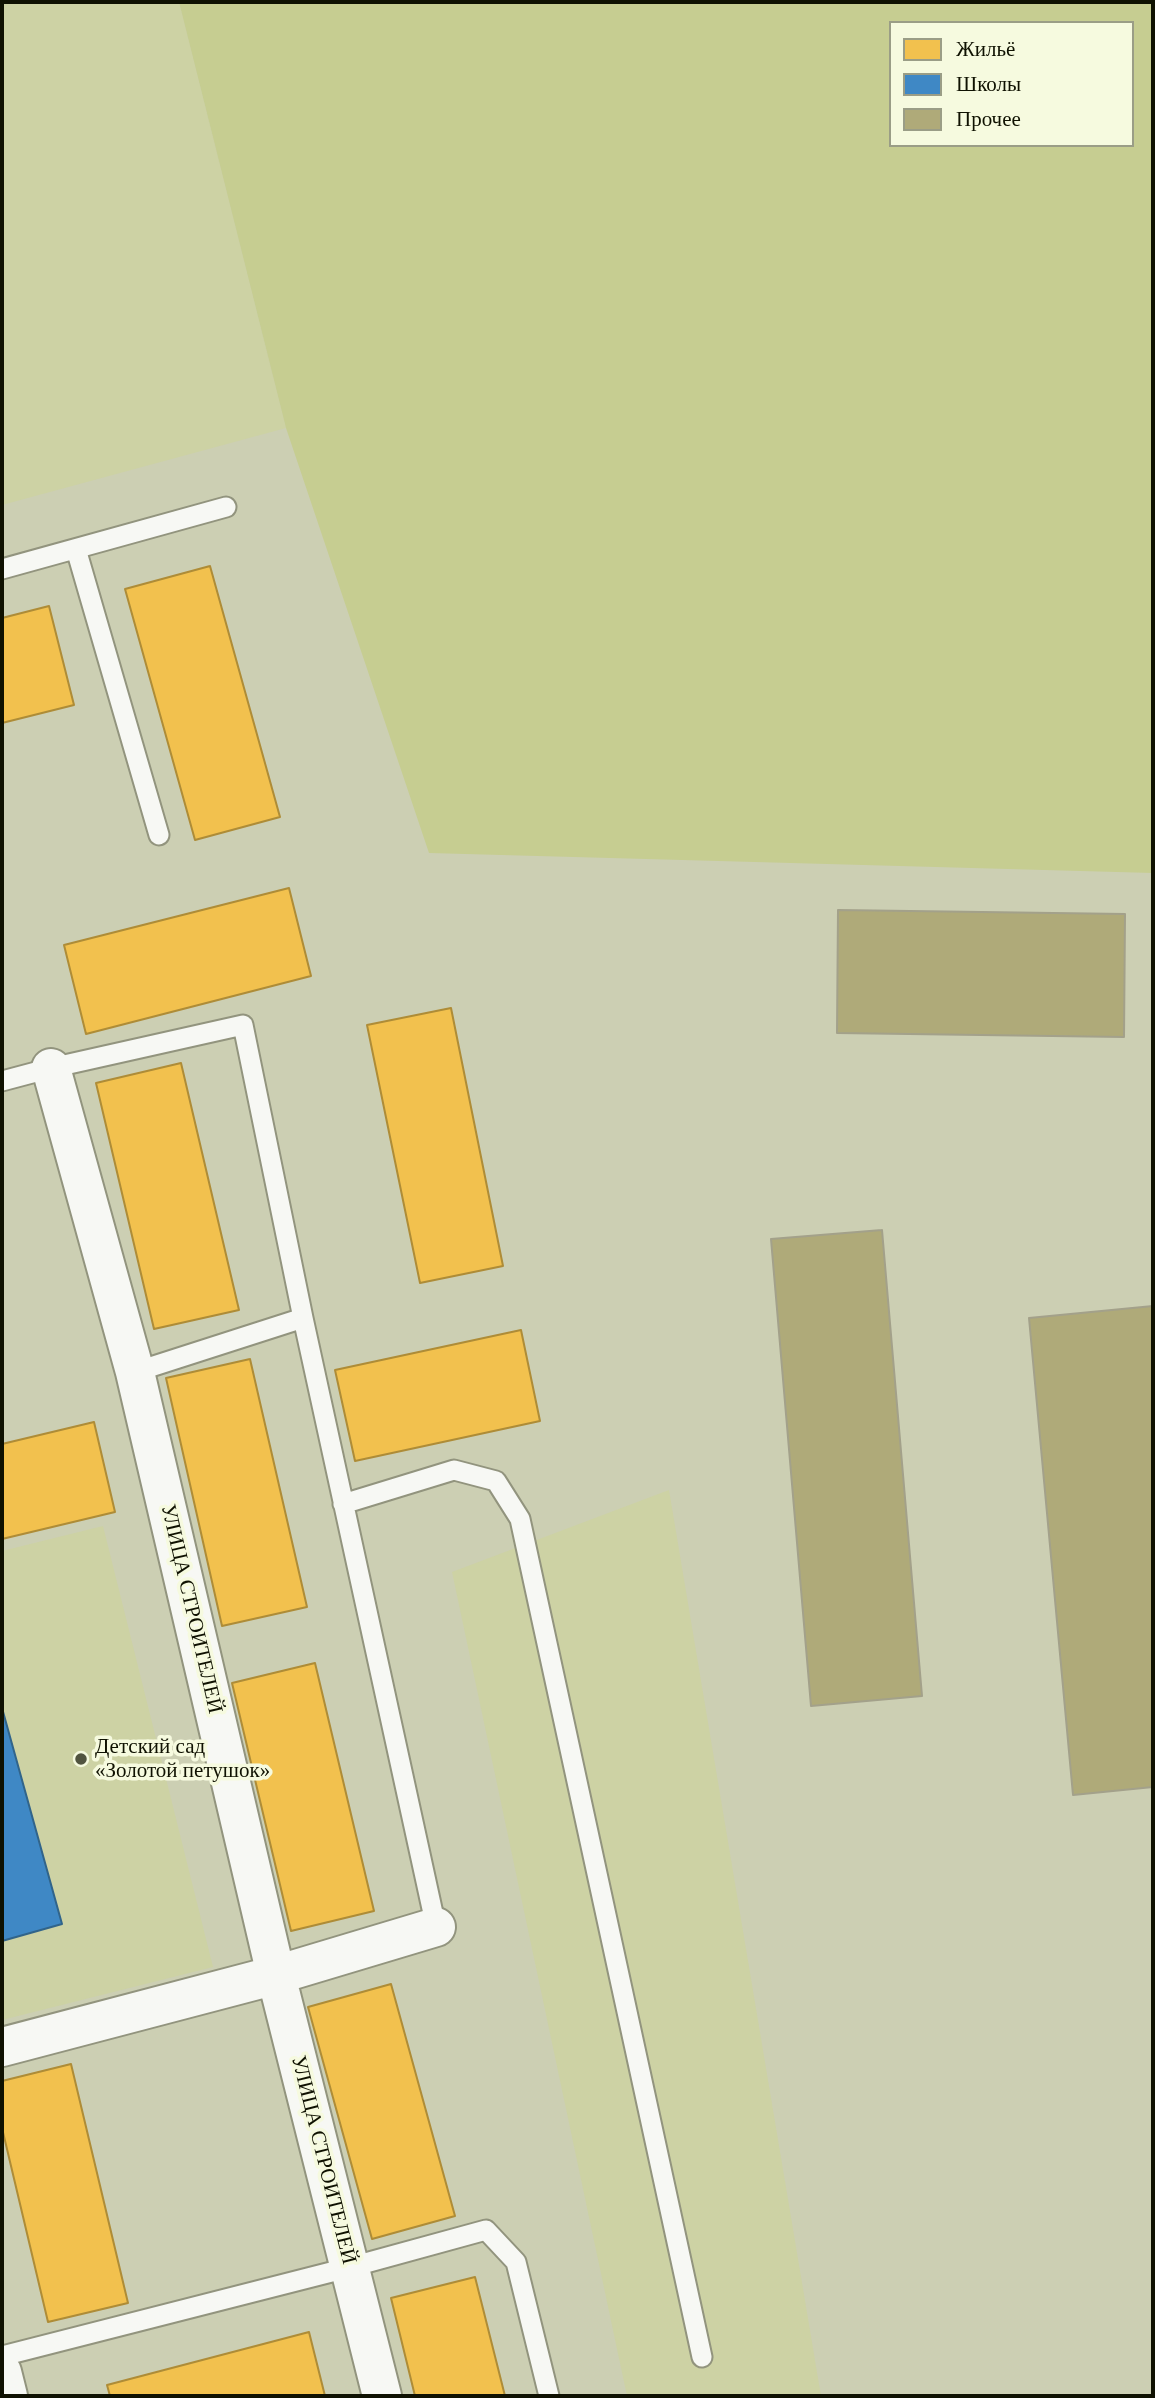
<!DOCTYPE html>
<html>
<head>
<meta charset="utf-8">
<style>
	body { margin:0 }
	#map { position:relative; width:1155px; height:2398px; overflow:hidden; background:#cccfb3; font-family:Georgia,serif }
	canvas { display:block }
	.frame { position:absolute; inset:0; border:4px solid #0f1101; pointer-events:none }
	.legend { position:absolute; left:889px; top:21px; width:245px; height:126px; box-sizing:border-box; background:#f6fadf; border:2px solid #9a9d86; margin:0; padding:9px 12px; list-style:none; font-size:21px; color:#0f1101 }
	.legend li { display:flex; align-items:center; gap:14px; height:35px }
	.legend b { width:35px; border:2px solid #9a9d86 }
</style>
</head>
<body>
<div id="map">
<canvas width="1155" height="2398"></canvas>
<div class="frame"></div>
<ul class="legend">
<li><b style="height:19px;background:#f2c14e"></b>Жильё</li>
<li><b style="height:19px;background:#3f88c5"></b>Школы</li>
<li><b style="height:19px;background:#afaa79"></b>Прочее</li>
</ul>
</div>
<script>
const g = document.querySelector('canvas').getContext('2d');
g.lineJoin = 'round';
function paint(path, color) { g.fillStyle = color; g.fill(path, 'evenodd'); }
const toPath = rows => new Path2D(rows.map(r => 'M' + r).join(''));
function trace(path, color, width, dash) { g.strokeStyle = color; g.lineWidth = width; g.lineCap = dash ? 'butt' : 'round'; g.setLineDash(dash || []); g.stroke(path); }
function write(font, color, halo, rows, align = 'center') {
  g.font = font + ' Georgia,serif'; g.lineWidth = 7; g.setLineDash([]); g.textBaseline = 'middle'; g.strokeStyle = halo; g.fillStyle = color; for (const [text, x, y, turn = 0] of rows) {
    g.save(); g.translate(x, y); g.rotate((+turn || 0) * Math.PI / 180); g.textAlign = isNaN(turn) ? turn : align; if (halo) g.strokeText(text, 0, 0); g.fillText(text, 0, 0); g.restore();
  }
}
paint(toPath([
	[2,2,179,2,286,428,2,505],
	[669,1490,821,2396,627,2396,452,1572],
	[103,1526,213,1967,2,2020,2,1551]
]), '#cdd2a4');
paint(toPath([
	[179,2,1153,2,1153,873,429,853,286,428],
	[891,23,1132,23,1132,145,891,145]
]), '#c6cd91');
const homes = toPath([
	[210,566,280,817,195,840,125,589,210,566],
	[49,606,74,705,2,723,2,618,49,606],
	[289,888,311,976,86,1034,64,945,289,888],
	[451,1008,503,1266,420,1283,367,1025,451,1008],
	[181,1063,239,1310,154,1329,96,1083,181,1063],
	[521,1330,540,1421,355,1461,335,1370,521,1330],
	[250,1359,307,1607,222,1626,166,1378,250,1359],
	[94,1422,115,1512,2,1539,2,1444,94,1422],
	[315,1663,374,1911,291,1931,232,1683,315,1663],
	[391,1984,455,2216,372,2239,308,2007,391,1984],
	[71,2064,128,2303,48,2322,2,2128,2,2081,71,2064],
	[475,2277,505,2396,415,2396,391,2298,475,2277],
	[309,2332,325,2396,110,2396,107,2385,309,2332]
]);
paint(homes, '#f2c14e');
trace(homes, '#ae8c37', 2);
const schools = toPath([
	[2,1708,62,1924,2,1941,2,1708]
]);
paint(schools, '#3f88c5');
trace(schools, '#31648a', 2);
const building = toPath([
	[838,910,1125,914,1124,1037,837,1033,838,910],
	[882,1230,922,1696,811,1706,771,1239,882,1230],
	[1153,1306,1153,1787,1073,1795,1029,1318,1153,1306]
]);
paint(building, '#afaa79');
trace(building, '#a3a18a', 2);
const lane = toPath([
	[76,549,159,835],
	[2,569,226,507],
	[2,1081,51,1068,243,1025,303,1318,436,1927],
	[135,1372,303,1318],
	[343,1504,454,1470,496,1481,520,1519,702,2357],
	[2,2356,351,2267,486,2230,516,2262,549,2396]
]);
const street = toPath([
	[51,1068,135,1372,276,1975,382,2396],
	[2,2047,276,1975,436,1927]
]);
const secondary = toPath([
	[2,2372,8,2396]
]);
trace(lane, '#92947e', 23);
trace(street, '#92947e', 42);
trace(secondary, '#92947e', 42);
trace(lane, '#f7f8f4', 19);
trace(street, '#f7f8f4', 38);
trace(secondary, '#f7f8f4', 38);
for (const [x, y, r, color] of [
	[81,1759,7,"#51543f"]
]) { const dot = new Path2D(); dot.arc(x, y, r, 0, 2 * Math.PI); g.fillStyle = color; g.fill(dot); trace(dot, '#f6fadf', 2.5); }
write('21px', '#0f1101', '#f6fadf', [
	["УЛИЦА СТРОИТЕЛЕЙ",191,1609,77],
	["УЛИЦА СТРОИТЕЛЕЙ",323,2160,76]
]);
write('21px', '#0f1101', '#f6fadf', [
	["Детский сад",95,1747],
	["«Золотой петушок»",95,1771]
], 'left');
</script>
</body>
</html>
